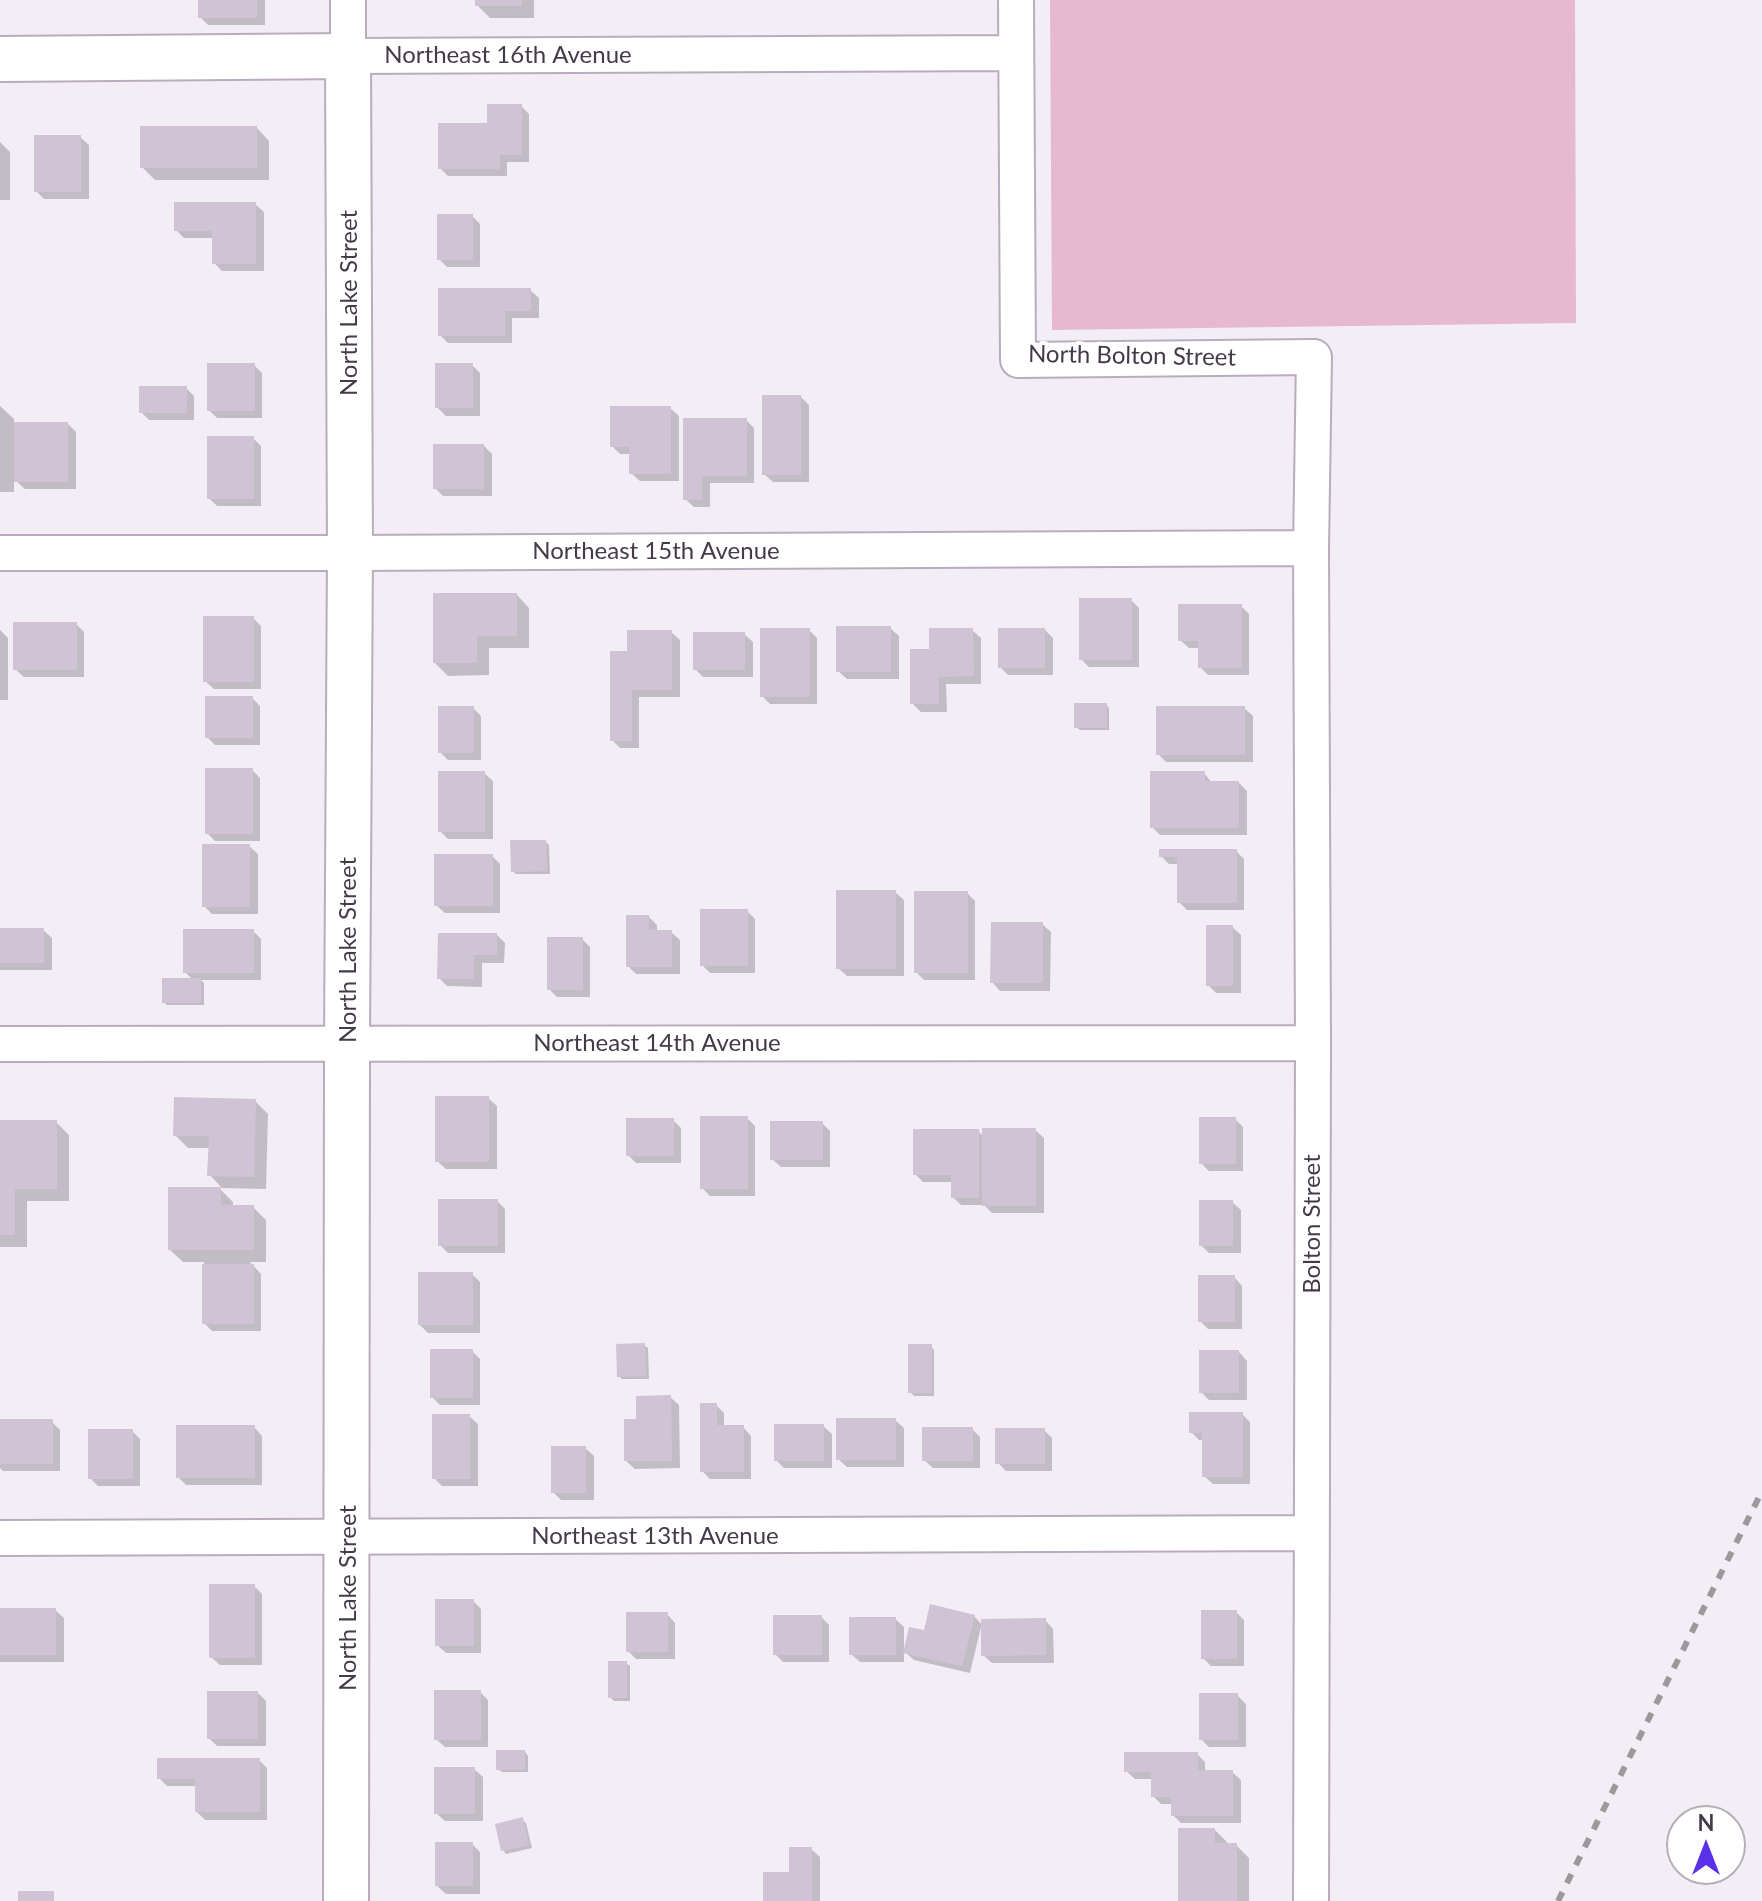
<!DOCTYPE html>
<html>
<head>
<meta charset="utf-8">
<style>
	body { margin:0 }
	#map { position:relative; width:1762px; height:1901px; overflow:hidden; background:#f3edf5; font-family:Lato,sans-serif }
	canvas { display:block }
	.north { position:absolute; left:1666px; top:1805px; width:80px; height:80px; box-sizing:border-box; background:#fff; border:2px solid #b5b0b6; border-radius:50%; rotate:0deg; font-size:22px; font-weight:700; line-height:32px; text-align:center; color:#453a49 }
	.north::after { content:''; display:block; margin:auto; width:28px; height:36px; background:#5b30e9; clip-path:polygon(50% 0,100% 100%,50% 72%,0 100%) }
</style>
</head>
<body>
<div id="map">
<canvas width="1762" height="1901"></canvas>
<div class="north">N</div>
</div>
<script>
const g = document.querySelector('canvas').getContext('2d');
g.lineJoin = 'round';
function paint(path, color) { g.fillStyle = color; g.fill(path, 'evenodd'); }
const toPath = rows => new Path2D(rows.map(r => 'M' + r).join(''));
function trace(path, color, width, dash) { g.strokeStyle = color; g.lineWidth = width; g.lineCap = dash ? 'butt' : 'round'; g.setLineDash(dash || []); g.stroke(path); }
function write(font, color, halo, rows, align = 'center') {
  g.font = font + ' Lato,sans-serif'; g.lineWidth = 8; g.setLineDash([]); g.textBaseline = 'middle'; g.strokeStyle = halo; g.fillStyle = color; for (const [text, x, y, turn = 0] of rows) {
    g.save(); g.translate(x, y); g.rotate((+turn || 0) * Math.PI / 180); g.textAlign = isNaN(turn) ? turn : align; if (halo) g.strokeText(text, 0, 0); g.fillText(text, 0, 0); g.restore();
  }
}
paint(toPath([
	[1050,0,1575,0,1576,323,1052,330]
]), '#e6b9ce');
paint(toPath([
	[200,0,265,0,265,25,208,25,200,17],
	[477,0,534,0,534,18,490,18,477,5],
	[521,106,529,114,529,162,507,162,507,176,448,176,440,168,489,125],
	[257,128,269,141,269,180,155,180,142,167],
	[80,137,89,145,89,199,44,199,36,191],
	[0,142,10,152,10,200,0,200],
	[255,204,264,212,264,271,222,271,214,263,214,238,184,238,176,230],
	[472,216,480,224,480,267,447,267,439,259],
	[530,290,539,298,539,318,512,318,512,343,448,343,440,335],
	[254,365,262,373,262,418,217,418,209,410],
	[472,365,480,373,480,416,446,416,437,407],
	[186,388,194,396,194,420,149,420,141,412],
	[801,397,809,405,809,482,773,482,764,474],
	[0,406,14,419,14,424,68,424,76,432,76,489,25,489,14,479,14,492,0,492],
	[670,408,679,416,679,481,640,481,631,473,631,454,620,454,612,446],
	[685,420,746,420,754,428,754,483,710,483,710,507,694,507,685,499],
	[253,438,261,446,261,506,217,506,209,498],
	[484,446,492,454,492,496,443,496,435,488],
	[517,595,529,608,529,648,489,648,489,675,448,676,435,663],
	[1131,600,1139,608,1139,667,1089,667,1081,659],
	[1241,606,1249,614,1249,675,1208,675,1200,667,1200,648,1189,648,1180,640],
	[253,618,261,626,261,689,214,689,205,681],
	[76,624,84,632,84,677,24,677,15,669],
	[890,628,899,636,899,679,847,679,838,671],
	[0,630,8,638,8,700,0,700],
	[809,630,817,638,817,704,770,704,762,696],
	[972,630,981,638,981,684,946,684,947,712,921,712,912,703,931,651],
	[1045,630,1053,638,1053,675,1008,675,1000,667],
	[671,632,680,640,680,697,639,697,639,748,620,748,612,740,629,653],
	[744,634,753,642,753,677,703,677,695,669],
	[252,698,260,706,260,745,215,745,207,737],
	[1106,705,1109,708,1109,730,1080,730,1076,727],
	[473,708,481,716,481,760,448,760,440,752],
	[1244,708,1253,716,1253,762,1166,762,1158,754],
	[252,770,260,778,260,841,215,841,207,833],
	[484,773,493,781,493,839,448,839,440,831],
	[1204,773,1212,783,1239,783,1247,791,1247,835,1160,835,1152,827],
	[546,842,549,845,550,874,516,874,513,871],
	[249,846,258,854,258,914,212,914,204,906],
	[1236,851,1244,859,1244,910,1187,910,1179,902,1179,864,1169,864,1161,856],
	[492,856,500,864,500,913,445,913,436,905],
	[895,892,904,900,904,976,847,976,838,968],
	[967,893,975,901,975,980,924,980,916,972],
	[747,911,755,919,755,973,710,973,702,965],
	[649,917,657,925,657,932,671,932,680,940,680,974,636,974,628,966],
	[1042,924,1051,932,1050,991,1000,991,992,982],
	[1232,927,1241,935,1241,993,1216,993,1208,985],
	[0,930,43,930,52,938,52,970,0,970],
	[253,931,261,939,261,980,201,980,204,983,204,1005,167,1005,164,1002,193,980,185,972],
	[497,935,505,943,504,963,482,963,482,987,447,986,439,978],
	[582,939,590,947,590,997,557,997,549,989],
	[488,1098,497,1106,497,1169,446,1169,437,1161],
	[255,1101,268,1114,266,1189,222,1188,210,1175,210,1148,188,1148,175,1135],
	[747,1118,755,1126,755,1196,710,1196,702,1188],
	[1235,1119,1243,1127,1243,1171,1209,1171,1201,1163],
	[673,1120,681,1128,681,1163,636,1163,628,1155],
	[0,1122,56,1122,69,1135,69,1201,27,1201,27,1247,0,1247],
	[822,1123,830,1131,830,1167,781,1167,772,1159],
	[1035,1130,1044,1138,1044,1213,992,1213,984,1205,961,1205,953,1197,953,1182,923,1182,915,1174,978,1131,984,1137],
	[220,1189,233,1202,233,1207,253,1207,266,1220,266,1262,250,1262,261,1274,261,1331,212,1331,204,1323,204,1262,183,1262,170,1250],
	[497,1201,505,1209,505,1253,448,1253,440,1245],
	[1232,1202,1241,1210,1241,1253,1209,1253,1201,1245],
	[472,1274,480,1282,480,1333,428,1333,420,1325],
	[1234,1277,1242,1286,1242,1329,1208,1329,1200,1321],
	[644,1345,648,1348,649,1379,622,1379,619,1376],
	[931,1346,934,1350,934,1396,914,1396,910,1392],
	[472,1351,480,1359,480,1405,440,1405,432,1397],
	[1239,1352,1247,1361,1247,1400,1209,1400,1201,1392],
	[670,1397,679,1405,680,1468,635,1469,626,1461,638,1422],
	[716,1405,724,1413,724,1427,743,1427,751,1436,751,1479,710,1479,702,1471],
	[1242,1414,1250,1422,1250,1484,1213,1484,1204,1476,1204,1440,1199,1440,1191,1432],
	[469,1416,478,1424,478,1486,442,1486,434,1478],
	[895,1420,904,1428,904,1467,847,1467,838,1459],
	[0,1422,52,1422,60,1430,60,1471,3,1471,0,1468],
	[823,1426,832,1434,832,1468,784,1468,776,1460],
	[254,1427,262,1436,262,1485,186,1485,178,1477],
	[972,1429,980,1437,980,1468,933,1468,924,1460],
	[1044,1430,1052,1438,1052,1471,1006,1471,998,1463],
	[132,1431,140,1439,140,1486,98,1486,90,1478],
	[585,1448,594,1456,594,1500,561,1500,553,1492],
	[254,1586,262,1594,262,1665,220,1665,211,1657],
	[473,1601,481,1609,481,1653,446,1653,437,1645],
	[0,1610,55,1610,64,1618,64,1662,0,1662],
	[1236,1612,1244,1620,1244,1666,1211,1666,1203,1658],
	[667,1614,675,1623,675,1659,636,1659,628,1651],
	[974,1616,983,1626,1045,1620,1053,1629,1054,1663,992,1663,983,1655,981,1627,970,1673,914,1660,905,1652],
	[821,1617,829,1625,829,1662,783,1662,775,1654],
	[895,1619,904,1627,904,1662,860,1662,851,1654],
	[626,1663,630,1666,630,1701,614,1701,610,1697],
	[480,1692,488,1700,488,1747,445,1747,436,1739],
	[258,1693,266,1701,266,1746,217,1746,209,1738],
	[1237,1695,1246,1704,1246,1747,1209,1747,1201,1739],
	[525,1752,528,1756,528,1772,502,1772,498,1769],
	[1197,1754,1205,1762,1205,1772,1232,1772,1241,1780,1241,1823,1181,1823,1173,1815,1173,1804,1161,1804,1153,1796,1153,1779,1135,1779,1126,1771],
	[259,1760,267,1768,267,1820,205,1820,197,1812,197,1786,167,1786,159,1778],
	[474,1769,483,1777,483,1821,445,1821,436,1813],
	[522,1820,526,1823,532,1848,506,1854,503,1850],
	[1215,1830,1227,1842,1227,1845,1236,1845,1249,1858,1249,1901,1180,1901],
	[472,1844,480,1852,480,1894,446,1894,437,1886],
	[811,1849,820,1857,820,1901,765,1901]
]), '#0003');
paint(toPath([
	[198,0,257,0,257,18,198,18],
	[475,0,522,0,522,6,475,6],
	[487,104,522,104,522,155,500,155,500,169,438,169,438,123,487,123],
	[140,126,257,126,257,168,140,168],
	[34,135,81,135,81,192,34,192],
	[174,202,256,202,256,264,212,264,212,231,174,231],
	[437,214,473,214,473,260,437,260],
	[438,288,531,288,531,311,505,311,505,336,438,336],
	[207,363,255,363,255,411,207,411],
	[435,363,473,363,473,408,435,408],
	[139,386,187,386,187,413,139,413],
	[762,395,801,395,801,475,762,475],
	[610,406,671,406,671,474,629,474,629,447,610,447],
	[683,418,747,418,747,476,702,476,702,500,683,500],
	[14,422,68,422,68,482,14,482],
	[207,436,254,436,254,499,207,499],
	[433,444,484,444,484,489,433,489],
	[433,593,517,593,517,636,477,636,477,663,433,663],
	[1079,598,1132,598,1132,660,1079,660],
	[1178,604,1242,604,1242,668,1198,668,1198,641,1178,641],
	[203,616,254,616,254,682,203,682],
	[13,622,77,622,77,670,13,670],
	[836,626,891,626,891,672,836,672],
	[760,628,810,628,810,697,760,697],
	[929,628,973,628,974,676,939,677,939,704,910,704,910,649,929,649],
	[998,628,1045,628,1045,668,998,668],
	[627,630,672,630,672,690,632,690,632,741,610,741,610,651,627,651],
	[693,632,745,632,745,670,693,670],
	[205,696,253,696,253,738,205,738],
	[1074,703,1107,703,1107,728,1074,728],
	[438,706,474,706,474,753,438,753],
	[1156,706,1245,706,1245,755,1156,755],
	[205,768,253,768,253,834,205,834],
	[438,771,485,771,485,832,438,832],
	[1150,771,1205,771,1205,781,1239,781,1239,828,1150,828],
	[510,840,546,840,547,871,511,872],
	[202,844,250,844,250,907,202,907],
	[1159,849,1237,849,1237,903,1177,903,1177,857,1159,857],
	[434,854,493,854,493,906,434,906],
	[836,890,896,890,896,969,836,969],
	[914,891,968,891,968,973,914,973],
	[700,909,748,909,748,966,700,966],
	[626,915,649,915,649,930,672,930,672,967,626,967],
	[991,922,1043,922,1043,983,990,983],
	[1206,925,1233,925,1233,986,1206,986],
	[0,928,44,928,44,963,0,963],
	[183,929,254,929,254,973,183,973],
	[438,933,497,933,497,955,474,955,474,979,437,979],
	[547,937,583,937,583,990,547,990],
	[162,978,201,978,201,1003,162,1003],
	[435,1096,489,1096,489,1162,435,1162],
	[174,1097,256,1099,254,1177,207,1176,209,1136,173,1136],
	[700,1116,748,1116,748,1189,700,1189],
	[1199,1117,1236,1117,1236,1164,1199,1164],
	[626,1118,674,1118,674,1156,626,1156],
	[0,1120,57,1120,57,1189,15,1189,15,1235,0,1235],
	[770,1121,823,1121,823,1160,770,1160],
	[982,1128,1036,1128,1036,1206,982,1206],
	[913,1129,979,1129,979,1198,951,1198,951,1175,913,1175],
	[168,1187,221,1187,221,1205,254,1205,254,1250,168,1250],
	[438,1199,498,1199,498,1246,438,1246],
	[1199,1200,1233,1200,1233,1246,1199,1246],
	[202,1264,254,1264,254,1324,202,1324],
	[418,1272,473,1272,473,1325,418,1325],
	[1198,1275,1235,1275,1235,1322,1198,1322],
	[645,1343,646,1376,617,1377,616,1344],
	[908,1344,932,1344,932,1393,908,1393],
	[430,1349,473,1349,473,1398,430,1398],
	[1199,1350,1239,1350,1239,1393,1199,1393],
	[671,1395,672,1461,624,1461,624,1419,636,1419,636,1396],
	[700,1403,717,1403,717,1425,744,1425,744,1472,700,1472],
	[1189,1412,1243,1412,1243,1477,1202,1477,1202,1433,1189,1433],
	[432,1414,470,1414,470,1479,432,1479],
	[836,1418,896,1418,896,1460,836,1460],
	[0,1419,53,1419,53,1464,0,1464],
	[774,1424,824,1424,824,1461,774,1461],
	[176,1425,255,1425,255,1478,176,1478],
	[922,1427,973,1427,973,1461,922,1461],
	[995,1428,1045,1428,1045,1464,995,1464],
	[88,1429,133,1429,133,1479,88,1479],
	[551,1446,586,1446,586,1493,551,1493],
	[209,1584,255,1584,255,1658,209,1658],
	[435,1599,474,1599,474,1646,435,1646],
	[930,1604,975,1615,962,1666,903,1653,909,1627,924,1630],
	[0,1608,56,1608,56,1655,0,1655],
	[1201,1610,1237,1610,1237,1659,1201,1659],
	[626,1612,668,1612,668,1652,626,1652],
	[773,1615,822,1615,822,1655,773,1655],
	[849,1617,896,1617,896,1655,849,1655],
	[1046,1618,1046,1655,981,1656,981,1619],
	[608,1661,627,1661,627,1698,608,1698],
	[434,1690,481,1690,481,1740,434,1740],
	[207,1691,258,1691,258,1739,207,1739],
	[1199,1693,1238,1693,1238,1740,1199,1740],
	[496,1750,525,1750,525,1770,496,1770],
	[1124,1752,1198,1752,1198,1770,1233,1770,1233,1816,1171,1816,1171,1797,1151,1797,1151,1772,1124,1772],
	[157,1758,260,1758,260,1812,195,1812,195,1779,157,1779],
	[434,1767,475,1767,475,1814,434,1814],
	[523,1817,529,1845,501,1851,495,1824],
	[1178,1828,1215,1828,1215,1843,1237,1843,1237,1901,1178,1901],
	[435,1842,473,1842,473,1886,435,1886],
	[789,1847,812,1847,812,1901,763,1901,763,1872,789,1872],
	[18,1891,54,1891,54,1901,18,1901]
]), '#d0c3d6');
const minor = toPath([
	[348,0,348,56,1016,53],
	[1016,0,1018,360,1314,357,1311,548,1313,1043,1311,1901],
	[0,553,350,553,1311,548],
	[0,1044,1313,1043],
	[0,1538,1311,1533]
]);
const tertiary = toPath([
	[0,59,348,56,350,553,347,1043,346,1901]
]);
trace(minor, '#b9adbd', 38);
trace(tertiary, '#b9adbd', 48);
trace(minor, '#fff', 34);
trace(tertiary, '#fff', 44);
trace(toPath([
	[1558,1901,1762,1491]
]), '#9a9a9a', 6, [10, 10]);
write('24px', '#453a49', '#fff', [
	["Northeast 16th Avenue",508,55],
	["North Lake Street",349,303,-90],
	["North Bolton Street",1132,356,1],
	["Northeast 15th Avenue",656,551],
	["North Lake Street",348,950,-90],
	["Northeast 14th Avenue",657,1043],
	["Bolton Street",1312,1224,-90],
	["Northeast 13th Avenue",655,1536],
	["North Lake Street",348,1598,-90]
]);
</script>
</body>
</html>
